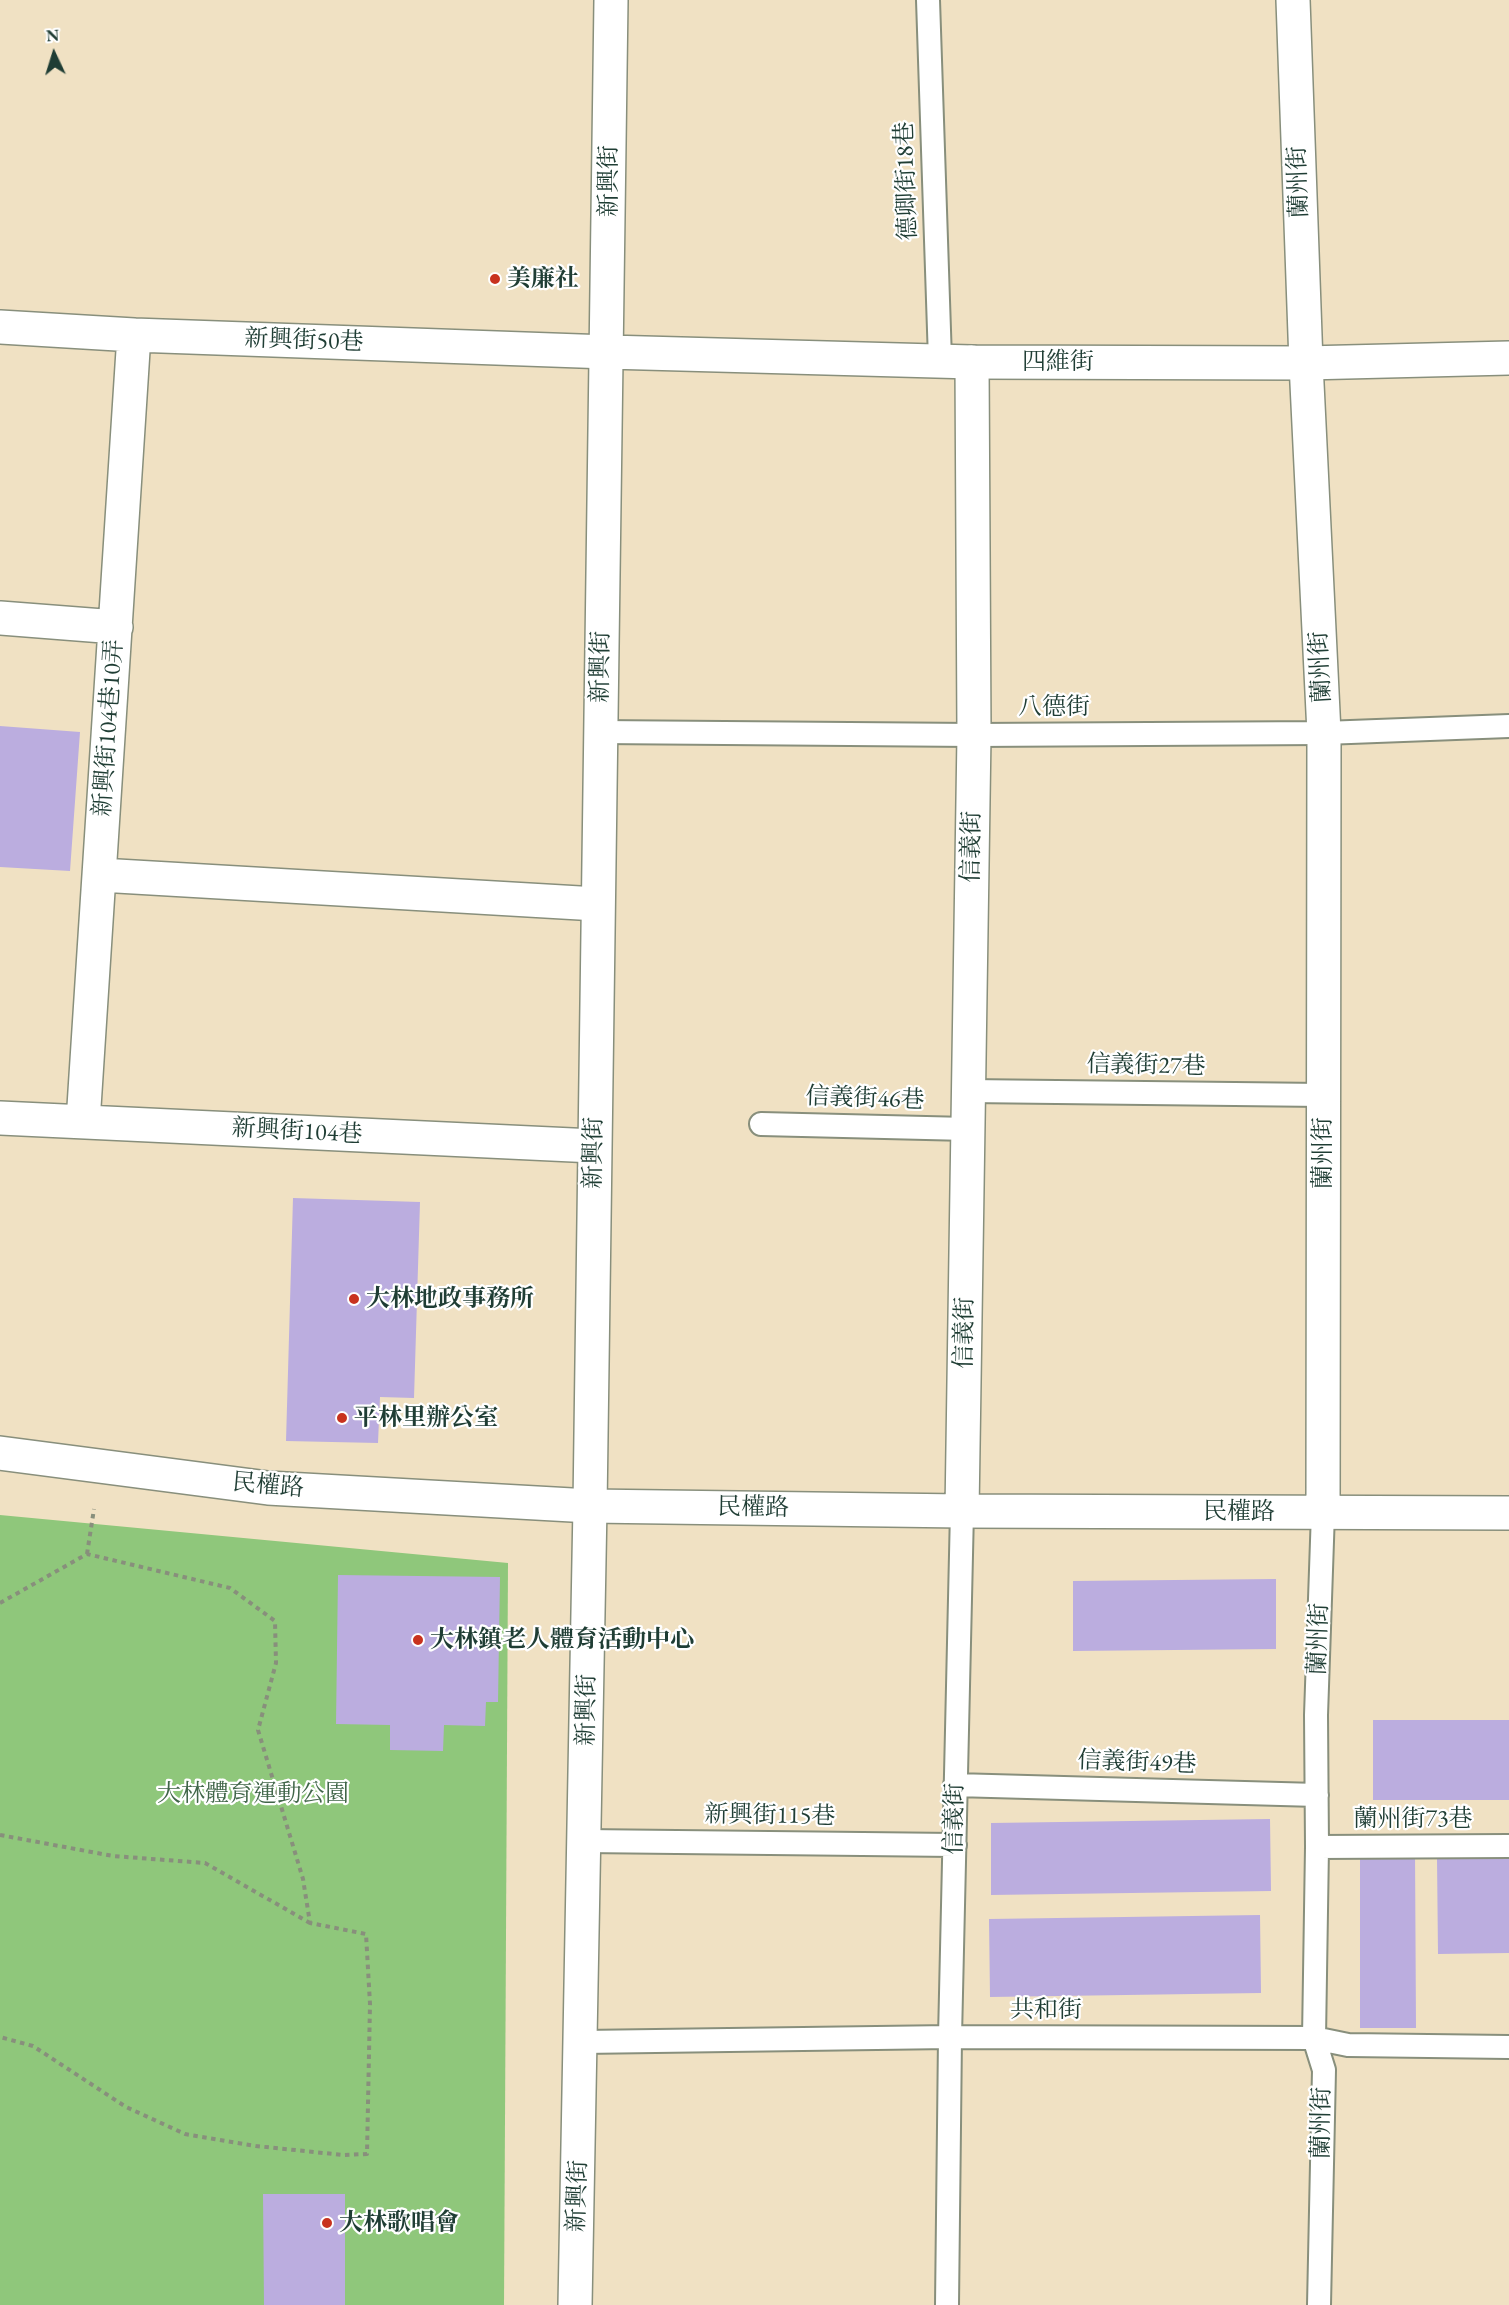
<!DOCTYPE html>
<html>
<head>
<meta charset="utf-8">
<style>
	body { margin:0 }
	#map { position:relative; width:1509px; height:2305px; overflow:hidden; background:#f0e1c3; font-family:"EB Garamond",serif }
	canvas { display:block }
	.north { position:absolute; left:24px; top:24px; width:60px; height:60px; -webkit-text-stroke:4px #fff; paint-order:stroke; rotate:356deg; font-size:16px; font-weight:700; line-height:24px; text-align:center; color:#1f3d34 }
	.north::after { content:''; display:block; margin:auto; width:21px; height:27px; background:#1f3d34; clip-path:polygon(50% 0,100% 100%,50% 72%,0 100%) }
</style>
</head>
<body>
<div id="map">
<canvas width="1509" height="2305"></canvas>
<div class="north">N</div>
</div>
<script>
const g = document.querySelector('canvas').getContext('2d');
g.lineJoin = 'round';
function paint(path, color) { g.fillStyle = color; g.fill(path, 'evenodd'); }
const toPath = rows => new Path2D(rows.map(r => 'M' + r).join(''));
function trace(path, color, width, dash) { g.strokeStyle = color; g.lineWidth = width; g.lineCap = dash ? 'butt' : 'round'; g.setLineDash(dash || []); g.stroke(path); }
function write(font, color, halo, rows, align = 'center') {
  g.font = font + ' "EB Garamond","Noto Serif TC",serif'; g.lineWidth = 4.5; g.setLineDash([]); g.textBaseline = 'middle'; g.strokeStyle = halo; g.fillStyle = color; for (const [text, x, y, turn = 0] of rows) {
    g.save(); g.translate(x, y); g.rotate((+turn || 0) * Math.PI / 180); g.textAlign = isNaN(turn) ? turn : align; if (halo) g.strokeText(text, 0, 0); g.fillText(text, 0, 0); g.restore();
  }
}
paint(toPath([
	[0,1515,508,1563,504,2305,0,2305]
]), '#8fc77b');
paint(toPath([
	[0,726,80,732,70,871,0,867],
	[293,1198,420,1202,414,1398,380,1397,378,1443,286,1441],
	[338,1575,500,1577,498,1702,486,1702,485,1726,444,1725,443,1751,390,1750,390,1725,336,1724],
	[1276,1579,1276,1649,1073,1651,1073,1581],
	[1373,1720,1509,1720,1509,1800,1373,1800],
	[1270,1819,1271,1891,991,1895,991,1823],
	[1360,1851,1415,1851,1416,2028,1360,2028],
	[1509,1856,1509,1953,1438,1954,1437,1858],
	[1260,1915,1261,1993,990,1997,989,1919],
	[263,2194,345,2194,345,2305,264,2305]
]), '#bbaddf');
const lane = toPath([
	[928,0,940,360],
	[599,732,974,735,1324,733,1509,726],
	[968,1091,1323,1095],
	[761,1124,967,1129],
	[955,1785,1317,1795],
	[584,1841,955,1845],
	[1317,1847,1509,1846],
	[582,2042,950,2037,1314,2038,1348,2045,1509,2047],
	[947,2305,950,2037,962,1511],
	[1319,2305,1324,2070,1314,2038,1317,1847,1316,1715,1323,1512]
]);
const street = toPath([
	[1293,0,1306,363,1324,733,1323,1512],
	[0,327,134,335,608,352],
	[0,618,116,627],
	[100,875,597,904],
	[0,1118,594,1146],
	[83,1122,134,335],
	[0,1453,268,1488,590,1506,962,1511,1509,1513],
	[962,1511,974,735,972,362]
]);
const secondary = toPath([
	[608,352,972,362,1306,363,1509,358],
	[575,2305,590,1506,611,0]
]);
trace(lane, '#888f7c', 26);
trace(street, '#888f7c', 36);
trace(secondary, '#888f7c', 36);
trace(toPath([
	[87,1554,94,1509],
	[0,1603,87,1554,230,1588,275,1621,276,1663,258,1730,303,1879,310,1923,366,1934,370,2004,367,2154,343,2155,256,2146,185,2134,126,2107,33,2046,0,2037],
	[0,1835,113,1856,205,1863,310,1923]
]), '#888f7c', 4, [4.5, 4.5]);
trace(lane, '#fff', 22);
trace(street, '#fff', 33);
trace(secondary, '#fff', 33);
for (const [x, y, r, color] of [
	[495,279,6,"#c8321e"],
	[354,1299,6,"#c8321e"],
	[342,1418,6,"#c8321e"],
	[418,1640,6,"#c8321e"],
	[327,2223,6,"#c8321e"]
]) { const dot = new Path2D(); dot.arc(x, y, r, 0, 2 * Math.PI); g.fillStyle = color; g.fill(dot); trace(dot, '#fff', 2); }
write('24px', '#1f3d34', '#fff', [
	["新興街",609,181,-90],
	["德卿街18巷",907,181,-92],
	["蘭州街",1299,182,-92],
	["新興街50巷",304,341,2],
	["四維街",1058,362],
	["新興街",601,667,-89],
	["蘭州街",1321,667,-93],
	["八德街",1054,707],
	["新興街104巷10弄",109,728,-86],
	["信義街",972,847,-89],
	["信義街27巷",1146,1066,1],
	["信義街46巷",865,1099,2],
	["新興街104巷",297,1132,3],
	["新興街",594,1153,-89],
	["蘭州街",1323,1153,-90],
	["信義街",965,1333,-89],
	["民權路",268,1486,5],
	["民權路",753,1508,1],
	["民權路",1239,1512],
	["蘭州街",1319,1639,-88],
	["新興街",587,1710,-89],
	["信義街49巷",1137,1763,2],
	["新興街115巷",770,1816,1],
	["信義街",955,1819,-89],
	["蘭州街73巷",1413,1819],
	["共和街",1046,2010],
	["蘭州街",1322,2123,-89],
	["新興街",578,2196,-88]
]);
write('bold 24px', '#1f3d34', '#fff', [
	["美廉社",507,279],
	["大林地政事務所",366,1299],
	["平林里辦公室",354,1418],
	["大林鎮老人體育活動中心",430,1640],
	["大林歌唱會",339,2223]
], 'left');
write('24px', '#416649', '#fff', [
	["大林體育運動公園",253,1794]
]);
</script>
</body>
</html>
